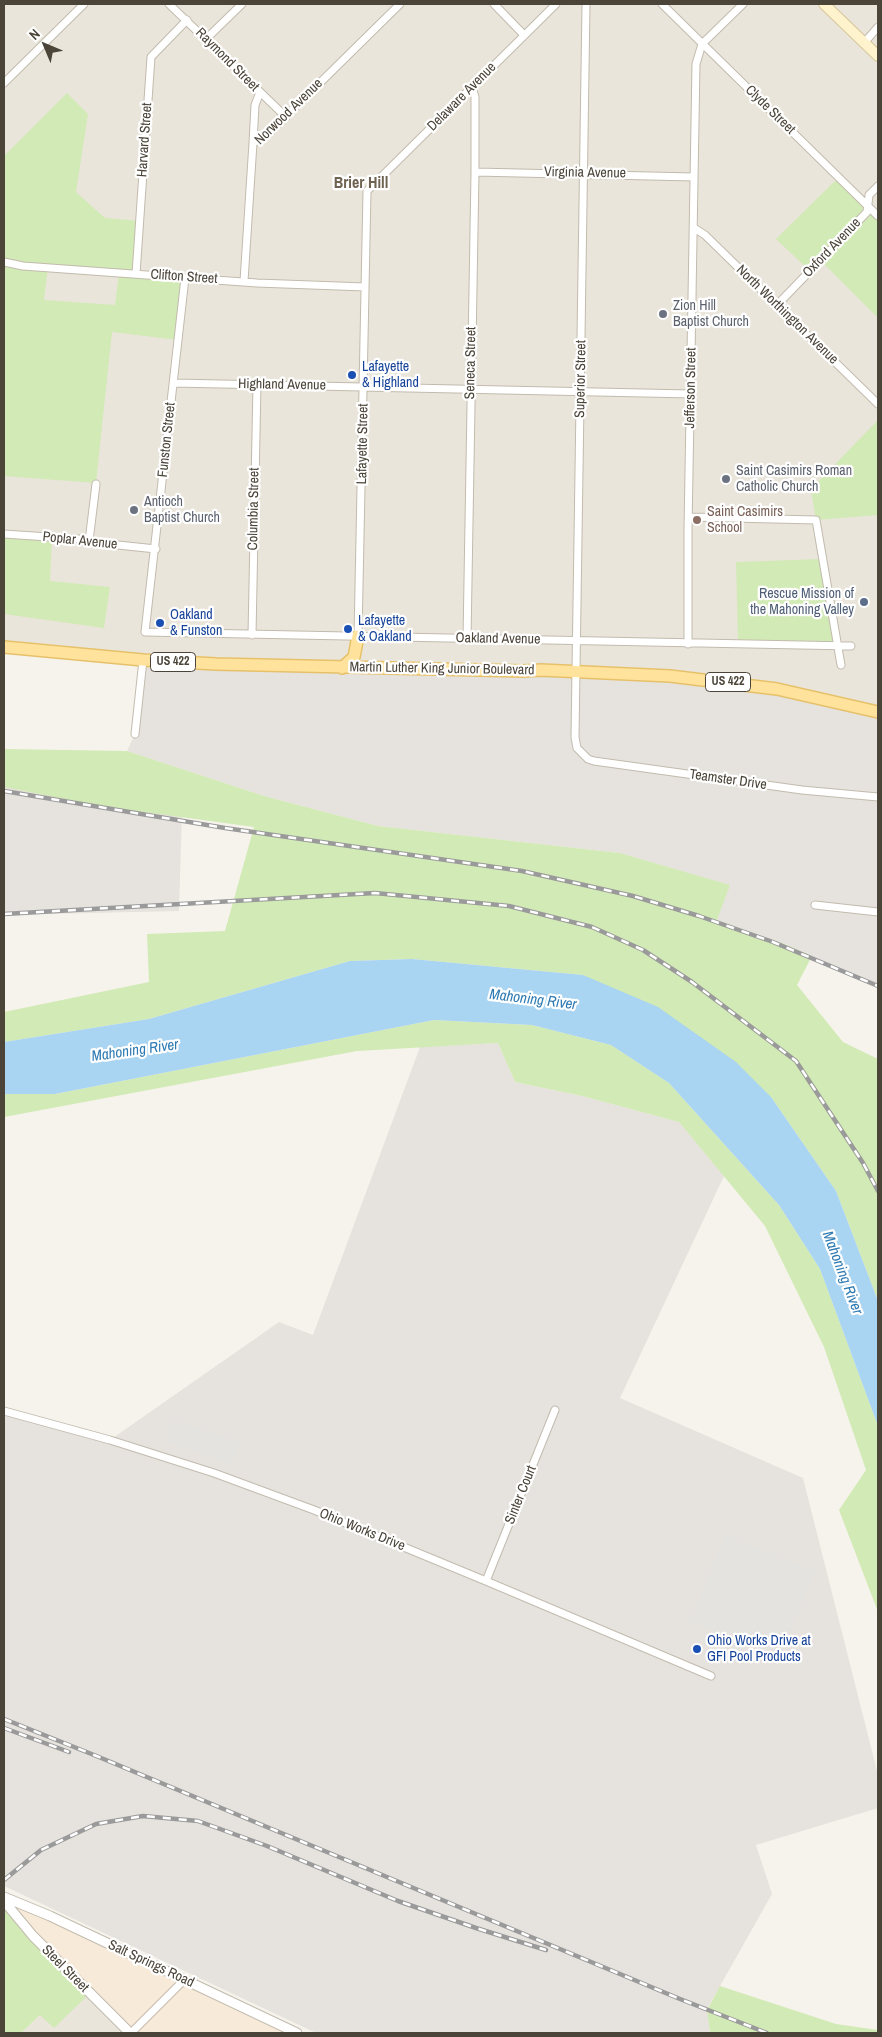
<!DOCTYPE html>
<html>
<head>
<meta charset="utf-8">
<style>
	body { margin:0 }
	#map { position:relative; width:882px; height:2037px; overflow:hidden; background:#f6f3ec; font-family:"Archivo Narrow",sans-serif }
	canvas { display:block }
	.frame { position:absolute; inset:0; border:5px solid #4b4439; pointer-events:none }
	.north { position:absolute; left:20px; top:20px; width:50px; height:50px; -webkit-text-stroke:4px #fff; paint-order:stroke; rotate:315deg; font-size:14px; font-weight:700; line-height:20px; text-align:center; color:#4b4439 }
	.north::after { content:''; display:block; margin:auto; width:18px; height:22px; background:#4b4439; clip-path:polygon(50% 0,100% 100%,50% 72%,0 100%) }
</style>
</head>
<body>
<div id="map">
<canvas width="882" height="2037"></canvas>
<div class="frame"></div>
<div class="north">N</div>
</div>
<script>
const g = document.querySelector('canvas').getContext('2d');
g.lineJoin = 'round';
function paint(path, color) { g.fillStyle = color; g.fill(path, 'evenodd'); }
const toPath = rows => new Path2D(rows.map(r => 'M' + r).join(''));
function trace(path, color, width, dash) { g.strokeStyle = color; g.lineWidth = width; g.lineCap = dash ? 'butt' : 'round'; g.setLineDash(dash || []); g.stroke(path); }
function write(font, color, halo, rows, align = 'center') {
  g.font = font + ' "Archivo Narrow",sans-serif'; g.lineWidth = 4.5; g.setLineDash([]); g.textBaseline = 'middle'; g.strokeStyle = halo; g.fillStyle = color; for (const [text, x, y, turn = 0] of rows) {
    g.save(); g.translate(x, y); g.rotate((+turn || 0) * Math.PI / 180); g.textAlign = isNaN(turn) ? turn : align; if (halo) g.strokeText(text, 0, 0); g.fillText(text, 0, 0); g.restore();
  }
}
paint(toPath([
	[4,4,878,4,878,712,342,668,4,647],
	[90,1993,130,2033,21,2033,40,2015]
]), '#eae5da');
paint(toPath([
	[4,1901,50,1916,297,2033,130,2033]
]), '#f7ead8');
paint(toPath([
	[143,660,670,676,878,712,878,986,787,945,717,920,729,885,620,853,378,826,264,796,127,751,135,734],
	[4,778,182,811,179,911,4,915],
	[498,1043,515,1082,582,1096,679,1122,724,1176,620,1398,803,1478,878,1775,878,1808,756,1845,772,1894,707,2009,710,2033,316,2033,4,1886,4,1411,110,1440,279,1322,313,1335,420,1047]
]), '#e6e2dd');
paint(toPath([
	[67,93,88,114,76,192,105,218,140,221,136,274,185,278,178,340,112,332,96,483,4,476,4,156],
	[48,268,119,273,115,305,44,300],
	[839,177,878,216,878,318,820,260,810,271,776,239],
	[878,420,878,515,816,520,811,490,812,488],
	[4,534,52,537,50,581,110,587,104,628,4,614],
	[822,559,838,646,738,644,736,562],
	[4,749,127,751,264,796,378,826,620,853,730,885,717,920,787,945,812,956,797,985,843,1042,878,1059,878,1301,836,1191,771,1097,583,975,412,959,350,961,149,1019,4,1042,4,1012,149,982,147,934,225,931,254,827,100,806,4,787],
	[434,1020,532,1025,611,1045,669,1083,779,1205,820,1269,878,1426,878,1612,839,1510,866,1470,824,1347,765,1226,679,1122,582,1096,515,1082,498,1043,357,1051,4,1117,4,1094,55,1094],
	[4,1901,90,1993,54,2028,40,2015,21,2033,4,2033],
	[720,1986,836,2024,878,2030,878,2033,710,2033,707,2010]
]), '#d2eab5');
paint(toPath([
	[173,1419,240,1442,232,1464,165,1441],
	[725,1535,815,1572,780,1658,690,1621]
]), '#e5e3e0');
paint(toPath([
	[412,959,583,975,658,1007,736,1062,771,1097,836,1191,878,1301,878,1426,820,1269,779,1205,669,1083,611,1045,532,1025,434,1020,55,1094,4,1094,4,1042,149,1019,350,961]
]), '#a9d4f2');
const minor = toPath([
	[169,4,286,117],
	[494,4,524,35],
	[586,4,575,737,577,748,588,759,594,761,802,790,878,797],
	[662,4,878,216],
	[206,39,242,4],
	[864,43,878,27],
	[4,83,84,4],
	[253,143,255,105,260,92],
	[475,172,694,177],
	[694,228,705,235,878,404],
	[4,262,23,266,119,273,257,283,365,287],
	[136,274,151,57,187,20],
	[185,278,145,632,851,646],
	[244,281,253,143,268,134,400,4],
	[777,305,867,212,869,195,878,186],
	[174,383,691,394],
	[689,517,816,520,841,665],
	[4,534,78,539,99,543,156,549],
	[89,541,96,484],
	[252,635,257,384],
	[358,636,367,191,556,4],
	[467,639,475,172,475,97,472,87],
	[688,644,688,530,696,64,702,44,743,4],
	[135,734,143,660],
	[815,905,878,912],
	[4,1411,110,1440,214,1473,314,1510,486,1581,711,1676],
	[486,1581,555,1410],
	[131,2033,184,1980]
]);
const tertiary = toPath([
	[4,1897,50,1916,297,2033],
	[4,1901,33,1936,130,2033]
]);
const secondary = toPath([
	[824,4,878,56]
]);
const primary = toPath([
	[4,647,143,660,216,664,523,671,541,670,670,676,777,689,878,712],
	[342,668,354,657,358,636]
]);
trace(minor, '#c2bbae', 9);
trace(tertiary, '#c2bbae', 11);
trace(secondary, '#d6c79b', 12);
trace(primary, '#e6c16a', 14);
trace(minor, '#fff', 7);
trace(tertiary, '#fff', 9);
trace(secondary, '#fff3cd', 10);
trace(primary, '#ffe39c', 11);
const rail = toPath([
	[4,791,225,828,522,871,633,896,699,916,773,942,878,986],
	[4,914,375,893,509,906,592,927,643,950,692,982,796,1061,863,1163,878,1191],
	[4,1719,94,1755,680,1999,767,2033],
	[4,1728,69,1752],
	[4,1880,41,1850,96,1824,143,1816,198,1821,267,1846,398,1901,476,1928,546,1950]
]);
trace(rail, '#9a9a9a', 4.5);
trace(rail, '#fff', 2.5, [8]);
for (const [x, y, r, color] of [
	[663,314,5,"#6b7280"],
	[352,375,5,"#1a4fb4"],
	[726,479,5,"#6b7280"],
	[134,510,5,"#6b7280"],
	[697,520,5,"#8d6e63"],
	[864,602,5,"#5c6f8a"],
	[160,623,5,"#1a4fb4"],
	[348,629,5,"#1a4fb4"],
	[697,1649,5,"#1a4fb4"]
]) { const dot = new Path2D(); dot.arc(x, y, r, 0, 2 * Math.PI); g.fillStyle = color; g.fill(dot); trace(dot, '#fff', 2); }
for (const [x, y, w] of [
	[173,662,45],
	[728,682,45]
]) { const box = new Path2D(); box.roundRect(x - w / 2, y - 9.5, w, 19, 4); g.fillStyle = '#fff'; g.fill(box); trace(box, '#4b4439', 1); }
write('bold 12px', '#4b4439', null, [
	["US 422",173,662],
	["US 422",728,682]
]);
write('14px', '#4b4439', '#fff', [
	["Raymond Street",227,60,45],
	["Delaware Avenue",462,97,-45],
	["Clyde Street",770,110,44],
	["Norwood Avenue",289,112,-44],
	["Harvard Street",145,140,-86],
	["Virginia Avenue",585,173,1],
	["Oxford Avenue",832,248,-46],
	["Clifton Street",184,277,4],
	["North Worthington Avenue",787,315,44],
	["Seneca Street",471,363,-89],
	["Superior Street",581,379,-89],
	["Highland Avenue",282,385,1],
	["Jefferson Street",691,388,-89],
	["Funston Street",167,440,-84],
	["Lafayette Street",363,444,-89],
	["Columbia Street",254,509,-89],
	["Poplar Avenue",80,541,6],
	["Oakland Avenue",498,639,1],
	["Martin Luther King Junior Boulevard",442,669,1],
	["Teamster Drive",728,780,8],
	["Sinter Court",521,1495,-68],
	["Ohio Works Drive",362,1530,22],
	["Salt Springs Road",151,1964,25],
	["Steel Street",65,1969,45]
]);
write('14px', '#5b616d', '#fff', [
	["Zion Hill",673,306],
	["Baptist Church",673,322],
	["Saint Casimirs Roman",736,471],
	["Catholic Church",736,487],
	["Antioch",144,502],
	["Baptist Church",144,518]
], 'left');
write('14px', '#164399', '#fff', [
	["Lafayette",362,367],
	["& Highland",362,383],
	["Oakland",170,615],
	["& Funston",170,631],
	["Lafayette",358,621],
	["& Oakland",358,637],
	["Ohio Works Drive at",707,1641],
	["GFI Pool Products",707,1657]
], 'left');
write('14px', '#785e54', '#fff', [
	["Saint Casimirs",707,512],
	["School",707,528]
], 'left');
write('14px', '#4e5e75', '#fff', [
	["Rescue Mission of",854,594],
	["the Mahoning Valley",854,610]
], 'right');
write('italic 15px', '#2e7ab2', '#fff', [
	["Mahoning River",533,1000,7],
	["Mahoning River",135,1051,-8],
	["Mahoning River",842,1273,69]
]);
write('bold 16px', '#6e6250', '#fff', [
	["Brier Hill",361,184]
]);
</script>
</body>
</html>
